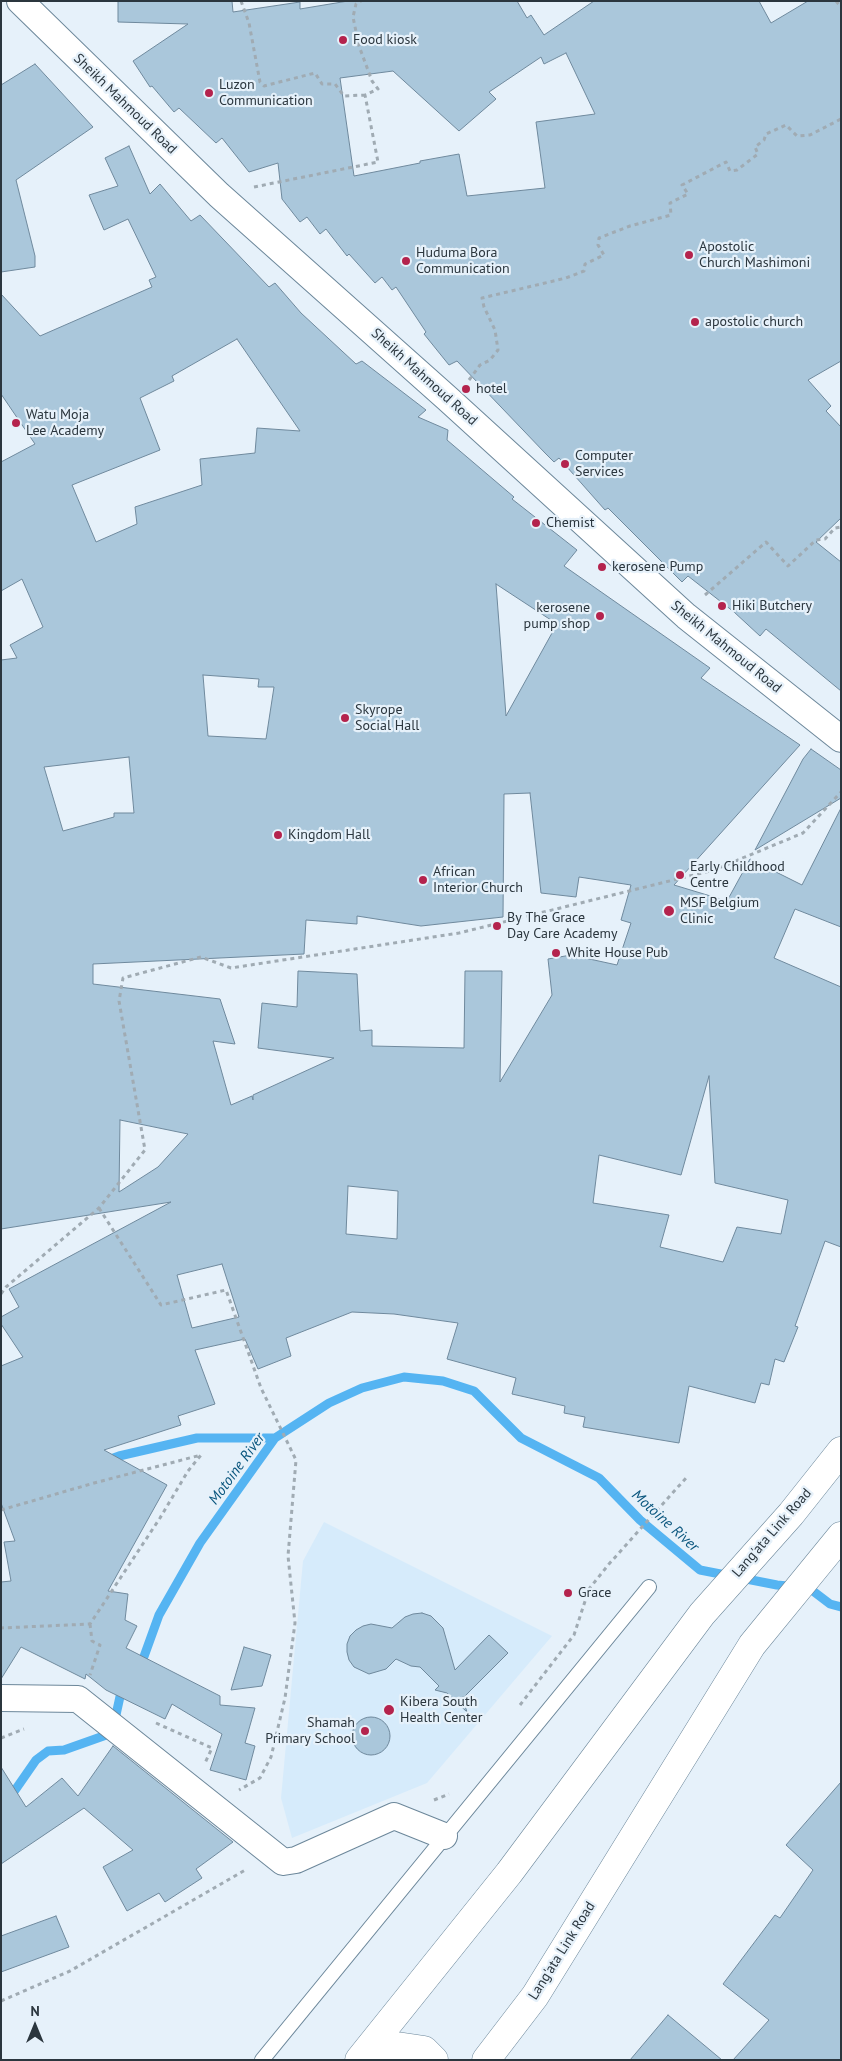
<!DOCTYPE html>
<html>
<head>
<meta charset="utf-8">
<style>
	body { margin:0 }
	#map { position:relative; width:842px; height:2061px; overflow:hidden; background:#e6f1fa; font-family:"PT Sans",sans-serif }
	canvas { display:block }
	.frame { position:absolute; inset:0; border:2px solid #2b363e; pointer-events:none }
	.north { position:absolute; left:10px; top:2001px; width:50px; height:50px; -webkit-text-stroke:4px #e6f1fa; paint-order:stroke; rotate:0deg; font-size:14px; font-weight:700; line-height:20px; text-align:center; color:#2b363e }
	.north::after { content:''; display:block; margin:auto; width:18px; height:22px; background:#2b363e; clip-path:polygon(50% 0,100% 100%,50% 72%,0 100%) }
</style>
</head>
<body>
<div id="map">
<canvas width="842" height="2061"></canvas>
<div class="frame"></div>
<div class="north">N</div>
</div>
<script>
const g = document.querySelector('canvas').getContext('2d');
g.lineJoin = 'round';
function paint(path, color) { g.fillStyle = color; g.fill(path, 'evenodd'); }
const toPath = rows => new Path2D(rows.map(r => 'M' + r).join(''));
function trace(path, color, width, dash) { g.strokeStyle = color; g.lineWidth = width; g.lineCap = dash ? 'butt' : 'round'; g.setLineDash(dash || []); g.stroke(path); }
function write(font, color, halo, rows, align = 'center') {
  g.font = font + ' "PT Sans",sans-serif'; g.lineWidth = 4.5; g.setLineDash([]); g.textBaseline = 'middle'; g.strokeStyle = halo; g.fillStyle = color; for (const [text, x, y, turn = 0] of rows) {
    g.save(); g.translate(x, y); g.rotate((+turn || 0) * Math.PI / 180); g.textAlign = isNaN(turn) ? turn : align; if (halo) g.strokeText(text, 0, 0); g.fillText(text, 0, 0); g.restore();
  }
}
paint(toPath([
	[324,1522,552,1636,427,1783,292,1838,281,1798,303,1561]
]), '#d6ebfb');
trace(toPath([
	[105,1461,119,1456,197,1438,275,1438],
	[138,1667,142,1662,159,1615,200,1543,275,1438,329,1403,362,1388,404,1377,443,1381,474,1391,521,1438,599,1478,640,1520,700,1570,777,1585,809,1588,830,1604,841,1607],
	[7,1799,11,1796,36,1760,48,1751,64,1750,112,1733,121,1692,125,1686]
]), '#55b4f2', 9);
const building = toPath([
	[118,1,232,1,233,12,300,2,300,9,348,1,517,1,527,18,531,15,544,35,594,1,759,1,771,23,808,1,841,1,841,361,808,380,831,406,826,411,841,427,841,518,816,542,841,562,841,691,766,629,760,636,734,612,688,576,682,582,608,508,605,510,559,458,554,462,545,453,457,361,449,365,424,334,426,332,396,287,392,290,382,277,375,283,349,254,347,256,326,229,320,234,307,217,300,222,282,199,278,163,249,172,222,138,216,143,179,108,174,112,152,86,150,87,133,61,188,24,118,22,118,1],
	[566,53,595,114,536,122,545,188,467,196,459,154,420,161,420,163,354,176,340,78,393,71,459,131,496,99,489,92,541,57,544,64,566,53],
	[35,64,93,127,16,180,35,256,35,267,1,272,1,85,35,64],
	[129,146,150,194,160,184,191,221,200,215,269,287,275,283,301,313,356,364,362,361,426,410,418,417,448,430,447,440,514,497,512,499,577,550,564,566,710,668,701,678,800,745,674,885,727,901,750,859,802,885,841,808,841,927,795,909,774,958,841,987,841,1247,825,1241,795,1326,798,1327,784,1362,775,1359,769,1385,761,1383,755,1403,689,1386,679,1443,583,1427,585,1417,564,1413,565,1406,512,1394,516,1378,447,1359,458,1323,394,1314,352,1312,286,1338,291,1356,258,1369,245,1339,195,1350,215,1404,178,1416,181,1425,104,1450,167,1485,108,1591,128,1594,125,1620,137,1626,126,1648,220,1696,220,1705,255,1708,245,1743,255,1746,246,1780,210,1770,222,1734,172,1704,165,1719,106,1690,86,1674,85,1679,21,1647,1,1679,1,1582,11,1581,4,1542,15,1541,1,1503,1,1366,23,1357,1,1324,1,1317,19,1307,9,1289,171,1202,1,1229,1,660,17,658,10,645,43,627,22,579,1,591,1,462,35,444,1,394,1,294,40,336,152,287,149,280,156,277,128,219,104,230,89,195,118,186,105,158,129,146],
	[237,339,300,431,257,428,255,453,200,459,202,485,135,507,137,524,96,542,72,485,160,450,140,398,174,381,172,376,237,339],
	[496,584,557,624,506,716,496,584],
	[203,675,259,679,258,687,274,687,266,739,208,736,203,675],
	[129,757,134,813,114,813,114,817,63,831,44,767,129,757],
	[530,793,541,893,576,897,579,877,631,885,621,920,631,923,617,965,571,955,548,959,552,995,500,1082,502,971,465,971,464,1048,372,1046,372,1030,360,1031,357,974,298,971,297,1007,262,1003,258,1048,334,1058,253,1095,253,1100,252,1096,231,1105,213,1041,235,1044,220,999,93,984,93,964,304,954,306,920,357,924,357,916,421,926,503,917,504,794,530,793],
	[709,1076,715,1183,788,1200,781,1234,737,1227,723,1262,660,1247,669,1215,593,1203,599,1155,681,1175,709,1076],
	[120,1120,188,1134,158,1167,119,1192,120,1120],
	[348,1186,398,1191,397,1239,346,1234,348,1186],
	[222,1264,239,1317,192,1328,177,1275,222,1264],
	[811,749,841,770,841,798,755,850,803,759,811,749],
	[422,1613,431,1616,443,1628,455,1670,489,1635,508,1653,464,1697,462,1697,467,1712,447,1693,435,1690,439,1686,420,1667,411,1666,396,1659,386,1669,369,1674,354,1667,349,1660,347,1652,347,1644,350,1636,356,1630,363,1626,371,1624,392,1628,405,1617,413,1614,422,1613],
	[244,1647,271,1655,262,1686,231,1690,244,1647],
	'352 1736a19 19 0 1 1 38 0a19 19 0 1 1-38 0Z',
	[113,1746,233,1842,196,1869,202,1878,165,1902,159,1893,127,1911,103,1867,133,1850,84,1808,1,1864,1,1767,26,1807,62,1778,78,1796,113,1746],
	[841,1782,841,2060,733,2060,769,2020,723,1984,775,1915,780,1918,813,1870,786,1845,841,1782],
	[56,1916,69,1947,1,1972,1,1936,56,1916],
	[668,2015,722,2060,630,2060,668,2015]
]);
paint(building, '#aac7db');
trace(building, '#6f899d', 1);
const service = toPath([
	[262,2060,649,1587]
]);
const minor = toPath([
	[20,1,219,195,448,399,686,616,841,739],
	[1,1698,78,1699,283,1862,296,1860,394,1816,444,1836]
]);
const secondary = toPath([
	[359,2060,509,1873,702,1614,791,1514,841,1451],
	[383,2060,397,2046,424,2050,434,2060],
	[486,2060,535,1996,752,1645,841,1536]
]);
trace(service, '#6c879a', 16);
trace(minor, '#6c879a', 28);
trace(secondary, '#6c879a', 29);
trace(toPath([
	[241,1,249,23,260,82,264,86,315,73,322,84,335,84,344,96,365,95],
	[836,1,841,7],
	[254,187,378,162,365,95,378,89,372,81,359,46,353,17,356,4,361,1],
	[469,380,480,365,490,360,498,350,495,330,484,307,482,298,566,278,584,271,585,264,604,255,598,245,599,238,630,226,671,215,670,203,688,194,682,185,726,162,730,171,737,170,758,154,755,147,764,140,766,134,786,125,797,136,810,135,841,119],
	[705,595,766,542,788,566,816,540,825,539,835,528,841,527],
	[99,1208,161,1305,226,1290,261,1388,296,1460,288,1556,295,1623,285,1698,271,1757,260,1778,239,1790],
	[1,1294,6,1287,99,1208,145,1150,119,1001,123,978,201,957,231,968,459,933,714,870,803,833,841,792],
	[1,1510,94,1483,201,1455,188,1471,160,1518,90,1624,1,1628],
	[90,1624,92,1641,100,1645,90,1675],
	[520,1705,574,1635,589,1589,609,1564,686,1478],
	[156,1723,212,1748,205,1763],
	[1,1738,24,1729],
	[434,1800,449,1794],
	[1,2001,70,1971,247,1869]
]), '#a0abb3', 3, [4, 4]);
trace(service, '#fff', 14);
trace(minor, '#fff', 26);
trace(secondary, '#fff', 28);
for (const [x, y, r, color] of [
	[343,40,5,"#b4234d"],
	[209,93,5,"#b4234d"],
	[689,255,5,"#b4234d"],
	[406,261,5,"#b4234d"],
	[695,322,5,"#b4234d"],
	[466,389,5,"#b4234d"],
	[16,423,5,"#b4234d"],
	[565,464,5,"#b4234d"],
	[536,523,5,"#b4234d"],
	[602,567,5,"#b4234d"],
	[722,606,5,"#b4234d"],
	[600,616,5,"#b4234d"],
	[345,718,5,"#b4234d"],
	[278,835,5,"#b4234d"],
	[680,875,5,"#b4234d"],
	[423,880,5,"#b4234d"],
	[669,911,6,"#b4234d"],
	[497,926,5,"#b4234d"],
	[556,953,5,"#b4234d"],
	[568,1593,5,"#b4234d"],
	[389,1710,6,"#b4234d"],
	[365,1731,5,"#b4234d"]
]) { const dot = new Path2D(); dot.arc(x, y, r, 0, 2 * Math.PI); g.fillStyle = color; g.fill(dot); trace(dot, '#e6f1fa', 2); }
write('14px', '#2b363e', '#e6f1fa', [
	["Food kiosk",353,40],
	["Luzon",219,85],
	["Communication",219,101],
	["Apostolic",699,247],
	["Church Mashimoni",699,263],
	["Huduma Bora",416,253],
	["Communication",416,269],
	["apostolic church",705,322],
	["hotel",476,389],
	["Watu Moja",26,415],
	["Lee Academy",26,431],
	["Computer",575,456],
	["Services",575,472],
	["Chemist",546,523],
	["kerosene Pump",612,567],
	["Hiki Butchery",732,606],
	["kerosene",590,608,"right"],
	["pump shop",590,624,"right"],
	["Skyrope",355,710],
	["Social Hall",355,726],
	["Kingdom Hall",288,835],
	["Early Childhood",690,867],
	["Centre",690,883],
	["African",433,872],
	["Interior Church",433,888],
	["MSF Belgium",680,903],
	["Clinic",680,919],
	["By The Grace",507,918],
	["Day Care Academy",507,934],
	["White House Pub",566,953],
	["Grace",578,1593],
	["Kibera South",400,1702],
	["Health Center",400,1718],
	["Shamah",355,1723,"right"],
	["Primary School",355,1739,"right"]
], 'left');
write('14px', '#2b363e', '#e6f1fa', [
	["Sheikh Mahmoud Road",125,104,44],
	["Sheikh Mahmoud Road",424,377,42],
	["Sheikh Mahmoud Road",726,647,39],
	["Lang'ata Link Road",772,1533,-49],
	["Lang'ata Link Road",562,1951,-58]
]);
write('italic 15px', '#09557d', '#e6f1fa', [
	["Motoine River",237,1469,-54],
	["Motoine River",665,1521,42]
]);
</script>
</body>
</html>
